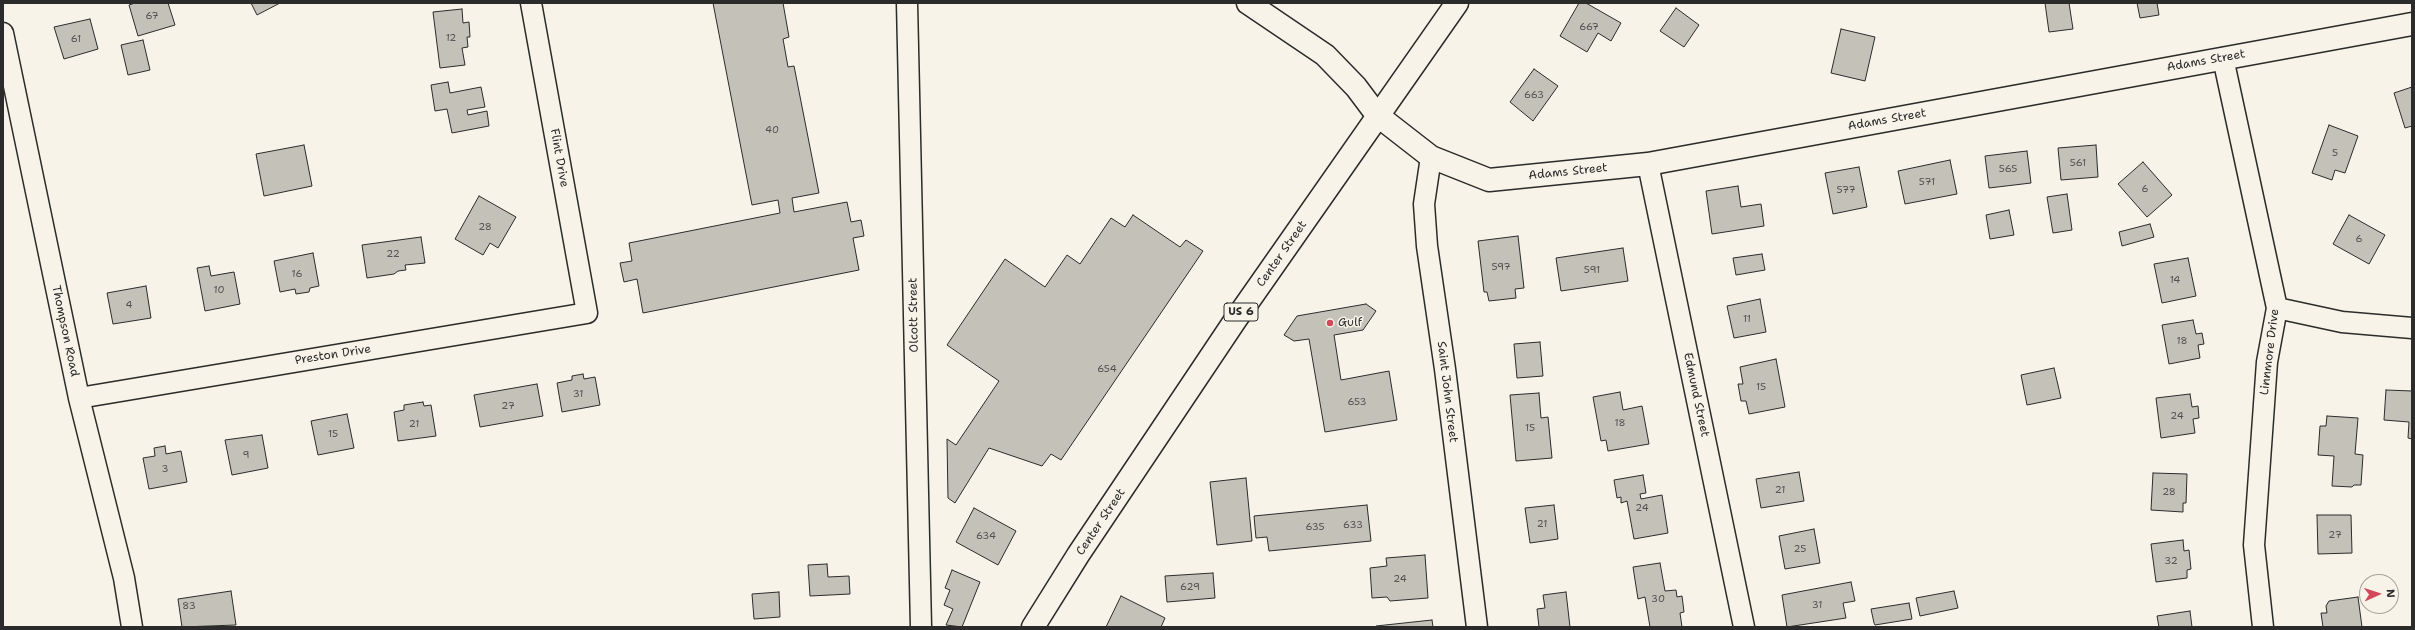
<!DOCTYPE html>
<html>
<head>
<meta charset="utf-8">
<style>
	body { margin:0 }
	#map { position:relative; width:2415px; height:630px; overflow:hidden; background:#f7f3e8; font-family:"Shantell Sans",sans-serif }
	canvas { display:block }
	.frame { position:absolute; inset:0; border:4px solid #2b2b2b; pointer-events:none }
	.north { position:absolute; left:2359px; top:574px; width:40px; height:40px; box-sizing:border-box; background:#f7f3e8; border:1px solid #a5a39c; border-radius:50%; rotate:87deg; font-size:11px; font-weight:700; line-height:16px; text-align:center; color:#2b2b2b }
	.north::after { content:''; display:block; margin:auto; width:14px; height:18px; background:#d1495b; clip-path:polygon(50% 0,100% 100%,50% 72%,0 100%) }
</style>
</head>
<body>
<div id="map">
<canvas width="2415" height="630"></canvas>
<div class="frame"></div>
<div class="north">N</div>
</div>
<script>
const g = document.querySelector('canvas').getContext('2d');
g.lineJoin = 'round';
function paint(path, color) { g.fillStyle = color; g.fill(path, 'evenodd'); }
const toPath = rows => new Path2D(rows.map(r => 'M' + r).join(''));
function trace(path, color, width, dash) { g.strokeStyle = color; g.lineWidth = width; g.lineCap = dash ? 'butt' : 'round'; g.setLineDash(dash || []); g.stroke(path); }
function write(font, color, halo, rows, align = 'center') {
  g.font = font + ' "Shantell Sans",sans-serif'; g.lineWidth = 3; g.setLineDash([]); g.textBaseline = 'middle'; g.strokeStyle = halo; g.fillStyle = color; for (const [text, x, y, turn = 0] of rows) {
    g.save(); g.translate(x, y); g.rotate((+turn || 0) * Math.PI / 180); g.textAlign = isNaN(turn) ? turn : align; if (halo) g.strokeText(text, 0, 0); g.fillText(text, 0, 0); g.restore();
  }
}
const building = toPath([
	[135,3,168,3,175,25,138,36,129,5,135,3],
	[251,3,280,3,257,15,251,3],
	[713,3,783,3,789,37,783,39,788,67,794,66,819,193,792,198,794,212,847,202,851,222,861,220,864,236,853,238,859,270,643,313,637,279,624,282,620,263,632,261,629,243,780,213,778,200,752,205,713,3],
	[1579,3,1586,3,1621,23,1611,41,1598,33,1587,52,1560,36,1579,3],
	[2045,3,2069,3,2073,29,2049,32,2045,3],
	[2137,3,2157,3,2159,15,2140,18,2137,3],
	[1676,8,1699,25,1684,47,1660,31,1676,8],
	[462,9,463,23,469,22,470,37,467,37,468,47,462,48,465,65,440,68,433,12,462,9],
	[90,19,98,49,64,59,54,27,90,19],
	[1841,29,1875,37,1865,81,1831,73,1841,29],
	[143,40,150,70,128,75,121,45,143,40],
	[1534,69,1558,86,1533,121,1510,102,1534,69],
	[448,82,450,93,481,87,485,107,467,110,468,115,487,111,489,126,452,133,447,109,435,111,431,85,448,82],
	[2412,87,2412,126,2405,128,2394,93,2412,87],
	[2329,125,2358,136,2345,173,2335,170,2332,180,2312,173,2329,125],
	[304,145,312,186,264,196,256,154,304,145],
	[2096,145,2098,177,2061,180,2058,148,2096,145],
	[2027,151,2031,183,1989,188,1985,156,2027,151],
	[1950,160,1957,194,1905,204,1898,171,1950,160],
	[2143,162,2172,195,2147,217,2118,184,2143,162],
	[1859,167,1867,207,1833,214,1825,173,1859,167],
	[1738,186,1741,207,1761,204,1764,226,1712,234,1706,191,1738,186],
	[2067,194,2072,230,2053,233,2047,197,2067,194],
	[479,196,516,217,498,248,490,243,483,255,455,239,479,196],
	[2009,210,2014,235,1990,239,1986,215,2009,210],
	[1133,215,1180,247,1186,240,1203,251,1061,460,1051,454,1042,466,989,448,955,503,948,498,947,439,956,445,999,381,947,345,1005,259,1045,287,1067,255,1080,264,1111,218,1125,227,1133,215],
	[2349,215,2385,235,2369,264,2333,244,2349,215],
	[2150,224,2154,237,2122,246,2119,232,2150,224],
	[1518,236,1524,288,1515,289,1516,298,1489,301,1487,292,1484,292,1478,241,1518,236],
	[421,237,425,263,405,265,406,270,398,271,394,274,367,278,362,245,421,237],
	[1623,248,1628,281,1561,291,1556,258,1623,248],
	[313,253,319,286,310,288,309,292,296,294,295,289,280,292,274,261,313,253],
	[1762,254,1765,270,1736,275,1733,258,1762,254],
	[2188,258,2196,296,2162,303,2154,264,2188,258],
	[209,266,211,276,234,272,240,304,205,311,197,268,209,266],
	[146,286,151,318,113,324,107,293,146,286],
	[1760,299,1766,332,1734,338,1727,306,1760,299],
	[1366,304,1376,311,1363,330,1334,335,1341,380,1389,371,1397,420,1325,432,1309,339,1294,341,1284,335,1297,316,1366,304],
	[2193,320,2196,334,2202,333,2204,344,2198,345,2200,358,2169,364,2162,325,2193,320],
	[1540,342,1543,376,1517,378,1514,344,1540,342],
	[1776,359,1785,407,1749,414,1746,401,1741,401,1738,384,1743,384,1740,367,1776,359],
	[2054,368,2061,398,2027,405,2021,375,2054,368],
	[583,374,584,379,595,377,600,405,562,412,557,383,572,380,572,376,583,374],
	[537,384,543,416,480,427,474,395,537,384],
	[2386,390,2412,391,2412,439,2408,438,2409,422,2384,420,2386,390],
	[1620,392,1623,410,1642,406,1649,444,1608,451,1606,440,1601,441,1593,397,1620,392],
	[1539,393,1541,418,1548,417,1552,458,1516,461,1510,395,1539,393],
	[2190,394,2192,407,2198,406,2199,418,2193,419,2195,433,2161,438,2156,398,2190,394],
	[423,402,424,406,431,405,436,436,398,441,394,412,404,410,404,405,423,402],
	[347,414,354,448,318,455,311,421,347,414],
	[2327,416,2358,418,2355,454,2363,455,2361,485,2354,485,2352,487,2332,486,2334,456,2318,455,2320,426,2326,426,2327,416],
	[262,435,268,468,232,475,225,440,262,435],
	[165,446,166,454,181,451,187,482,149,489,143,458,155,456,154,448,165,446],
	[1799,472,1804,501,1761,508,1756,479,1799,472],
	[2153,473,2187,474,2186,503,2183,503,2183,512,2151,510,2153,473],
	[1643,475,1646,493,1640,494,1641,499,1662,495,1668,533,1634,539,1627,501,1621,503,1621,497,1617,498,1614,480,1643,475],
	[1246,478,1252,541,1217,545,1210,482,1246,478],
	[1367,505,1371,541,1269,551,1267,537,1256,538,1254,516,1367,505],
	[1554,505,1558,539,1530,543,1525,508,1554,505],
	[974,508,1016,531,998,565,956,542,974,508],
	[2317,515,2351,515,2352,553,2318,554,2317,515],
	[1814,529,1820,563,1785,569,1779,536,1814,529],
	[2183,540,2184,551,2189,550,2191,569,2187,570,2187,578,2156,582,2151,544,2183,540],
	[1425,555,1428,598,1390,601,1387,597,1372,598,1370,568,1387,566,1386,558,1425,555],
	[1660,563,1665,591,1676,590,1677,597,1682,596,1684,612,1680,613,1682,627,1650,627,1645,597,1638,599,1633,567,1660,563],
	[827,564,828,577,849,576,850,594,810,596,808,565,827,564],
	[952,570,980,582,962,627,946,625,953,609,944,605,950,590,945,588,952,570],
	[1213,573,1215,598,1167,602,1165,576,1213,573],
	[1851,582,1855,601,1843,603,1846,618,1787,627,1782,595,1851,582],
	[231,591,236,625,182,627,178,599,231,591],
	[1954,591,1958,608,1920,616,1916,598,1954,591],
	[779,592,780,617,754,619,752,594,779,592],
	[1566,592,1570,627,1539,627,1537,609,1545,608,1543,595,1566,592],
	[1121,596,1165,618,1161,627,1106,627,1121,596],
	[2358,597,2362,627,2323,627,2321,613,2327,613,2326,606,2329,601,2358,597],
	[1909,603,1912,619,1875,625,1874,623,1871,609,1909,603],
	[2190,611,2192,627,2159,627,2157,616,2190,611],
	[1432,620,1433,627,1376,627,1376,626,1432,620]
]);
paint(building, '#c4c1b9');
trace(building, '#2b2b2b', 1);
const minor = toPath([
	[907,3,921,627],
	[3,33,79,398,124,578,132,627],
	[2223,58,2277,308,2267,362,2254,545,2263,627],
	[1431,157,1424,204,1427,246,1445,369,1477,627],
	[1648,164,1744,627],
	[2277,308,2342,322,2412,328],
	[79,398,587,313,531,3]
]);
const tertiary = toPath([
	[1248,3,1325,55,1356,87,1377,115]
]);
const secondary = toPath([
	[1377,115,1431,157,1489,180,1648,164,2412,24]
]);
const primary = toPath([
	[1033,627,1078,555,1236,319,1457,3]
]);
trace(minor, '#2b2b2b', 23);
trace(tertiary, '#2b2b2b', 25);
trace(secondary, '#2b2b2b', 25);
trace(primary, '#2b2b2b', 25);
trace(minor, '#f7f3e8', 20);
trace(tertiary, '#f7f3e8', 22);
trace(secondary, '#f7f3e8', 22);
trace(primary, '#f7f3e8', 22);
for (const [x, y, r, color] of [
	[1330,323,4,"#d1495b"]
]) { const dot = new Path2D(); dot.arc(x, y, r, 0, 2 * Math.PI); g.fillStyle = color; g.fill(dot); trace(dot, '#f7f3e8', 1.5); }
write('10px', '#51504e', null, [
	["67",152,16],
	["667",1589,27],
	["12",451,38],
	["61",76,39],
	["663",1534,95],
	["40",772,130],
	["5",2335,153],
	["561",2078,163],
	["565",2008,169],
	["571",1927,182],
	["6",2145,189],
	["577",1846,190],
	["28",485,227],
	["6",2359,239],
	["22",393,254],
	["597",1501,267],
	["591",1592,270],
	["16",297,274],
	["14",2175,280],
	["10",219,290],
	["4",129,305],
	["11",1747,319],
	["18",2182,341],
	["654",1107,369],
	["15",1761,387],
	["31",578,394],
	["653",1357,402],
	["27",508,406],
	["24",2177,416],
	["18",1620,423],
	["21",414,424],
	["15",1530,428],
	["15",333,434],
	["9",246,455],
	["3",165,469],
	["21",1780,490],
	["28",2169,492],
	["24",1642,508],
	["21",1542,524],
	["633",1353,525],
	["635",1315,527],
	["27",2335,535],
	["634",986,536],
	["25",1800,549],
	["32",2171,561],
	["24",1400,579],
	["629",1190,587],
	["30",1658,599],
	["31",1817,605],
	["83",189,606]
]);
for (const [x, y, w] of [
	[1241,312,34]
]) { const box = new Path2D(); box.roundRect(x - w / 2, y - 9, w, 18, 3); g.fillStyle = '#f7f3e8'; g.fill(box); trace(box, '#2b2b2b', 1); }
write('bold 11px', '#2b2b2b', null, [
	["US 6",1241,312]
]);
write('12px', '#2b2b2b', '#f7f3e8', [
	["Adams Street",2206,61,-10],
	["Adams Street",1887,120,-10],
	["Flint Drive",559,158,80],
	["Adams Street",1568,172,-6],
	["Center Street",1282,254,-55],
	["Olcott Street",914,315,-91],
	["Thompson Road",65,331,78],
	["Linnmore Drive",2270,352,-83],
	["Preston Drive",333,355,-9],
	["Saint John Street",1447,392,83],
	["Edmund Street",1696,395,78],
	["Center Street",1101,522,-56]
]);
write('12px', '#2b2b2b', '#f7f3e8', [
	["Gulf",1338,323]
], 'left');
</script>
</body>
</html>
